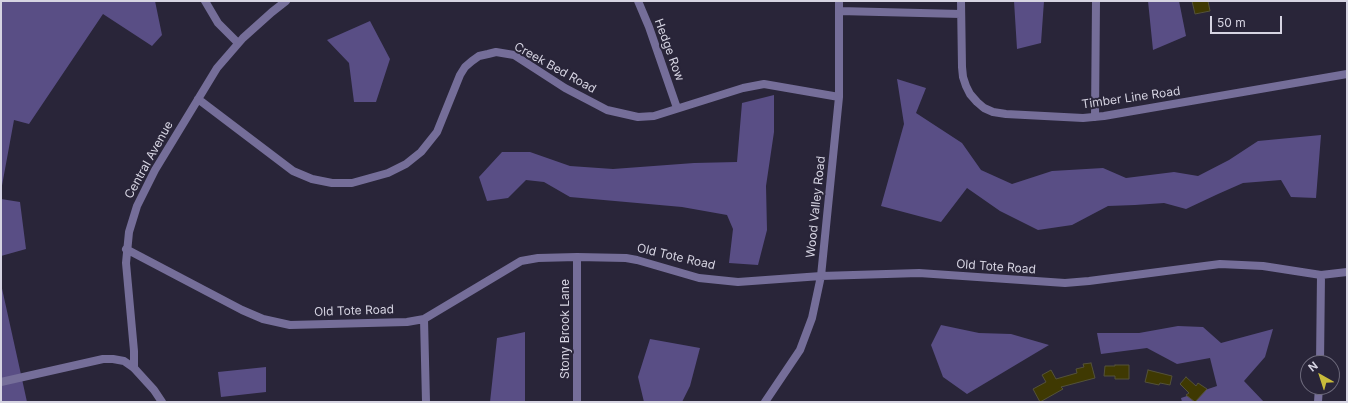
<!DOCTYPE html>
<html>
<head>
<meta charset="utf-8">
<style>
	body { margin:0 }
	#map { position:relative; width:1348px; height:403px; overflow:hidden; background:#292539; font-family:Inter,sans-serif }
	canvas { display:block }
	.frame { position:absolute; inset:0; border:2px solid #d6d4e2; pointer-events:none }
	.north { position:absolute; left:1300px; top:355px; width:40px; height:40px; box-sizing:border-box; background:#292539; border:1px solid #6e6b7d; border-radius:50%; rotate:321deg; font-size:11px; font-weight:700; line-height:16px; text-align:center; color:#d6d4e2 }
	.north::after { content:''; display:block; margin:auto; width:14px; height:18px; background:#c8bb3b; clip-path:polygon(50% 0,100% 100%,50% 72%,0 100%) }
	.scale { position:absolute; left:1210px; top:16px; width:72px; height:18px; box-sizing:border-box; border:2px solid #d6d4e2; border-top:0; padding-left:5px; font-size:12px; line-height:14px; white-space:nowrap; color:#d6d4e2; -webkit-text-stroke:3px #292539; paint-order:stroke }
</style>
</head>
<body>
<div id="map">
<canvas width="1348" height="403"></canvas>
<div class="frame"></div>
<div class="north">N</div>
<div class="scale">50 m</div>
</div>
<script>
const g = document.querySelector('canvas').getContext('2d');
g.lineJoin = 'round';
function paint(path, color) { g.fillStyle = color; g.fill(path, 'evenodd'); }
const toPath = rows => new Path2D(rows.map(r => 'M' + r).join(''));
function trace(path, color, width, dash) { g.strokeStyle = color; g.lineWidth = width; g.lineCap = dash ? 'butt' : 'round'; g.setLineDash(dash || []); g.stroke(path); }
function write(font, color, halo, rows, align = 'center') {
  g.font = font + ' Inter,sans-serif'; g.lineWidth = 4; g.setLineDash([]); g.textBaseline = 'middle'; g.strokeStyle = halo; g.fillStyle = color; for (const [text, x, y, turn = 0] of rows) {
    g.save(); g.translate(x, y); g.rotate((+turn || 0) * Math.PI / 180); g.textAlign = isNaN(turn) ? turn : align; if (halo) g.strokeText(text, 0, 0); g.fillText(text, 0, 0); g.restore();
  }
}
paint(toPath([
	[1,1,155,1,162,35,152,46,103,14,29,124,14,120,1,191],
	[1014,1,1044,1,1041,43,1017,49],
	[1148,1,1179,1,1186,36,1153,50],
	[370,21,390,59,376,102,354,102,349,63,327,40],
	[897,79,926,88,916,113,962,143,981,170,1012,184,1052,171,1103,168,1126,178,1174,172,1198,176,1229,160,1258,141,1321,135,1316,198,1291,197,1281,180,1243,183,1218,194,1186,209,1164,203,1135,205,1108,206,1072,225,1038,230,1000,211,967,188,941,222,881,206,904,124],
	[774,95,774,132,766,186,767,230,758,265,729,263,733,229,727,215,682,207,570,197,544,182,526,180,508,198,487,201,479,177,502,152,530,152,570,166,613,169,694,163,737,162,742,103],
	[1,199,20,202,26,249,1,256],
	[1,284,20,370,27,402,1,402],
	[941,325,979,333,1011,334,1049,345,967,394,943,377,931,345],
	[1178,326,1203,327,1221,343,1273,329,1265,357,1244,381,1264,402,1182,402,1181,398,1217,386,1210,358,1177,364,1147,348,1101,354,1097,333,1139,333],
	[525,332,525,401,519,402,490,402,497,338],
	[650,339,700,348,690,386,682,402,644,402,638,377],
	[266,367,266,392,221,397,218,372]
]), '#594e85');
const building = toPath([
	[1192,1,1208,1,1210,11,1195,14,1192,1],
	[1091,363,1095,378,1061,387,1063,389,1040,402,1033,389,1046,382,1042,375,1051,370,1056,379,1077,373,1076,369,1084,367,1083,364,1091,363],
	[1115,365,1129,365,1129,379,1115,379,1115,376,1104,376,1105,366,1115,366,1115,365],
	[1148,370,1172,376,1170,385,1160,383,1159,385,1145,382,1148,370],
	[1186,377,1196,386,1198,383,1207,389,1195,402,1186,395,1189,393,1180,384,1186,377]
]);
paint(building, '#3f3902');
trace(building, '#54523a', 1);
trace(toPath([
	[205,1,218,23,238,43],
	[638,1,649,27,677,108],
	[961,1,962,67,963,77,966,86,970,94,977,102,984,108,993,112,1006,114,1083,118,1104,116,1347,74],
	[839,11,961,14],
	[198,99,293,171,312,179,332,183,352,183,388,173,406,164,421,152,437,132,460,75,465,67,472,61,479,56,488,54,496,52,514,55,565,88,588,100,607,110,638,117,654,116,743,88,764,84,839,97],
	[1095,117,1096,1],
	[126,249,242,310,263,319,290,325,407,322,424,319,521,261,538,258,577,257,626,258,637,260,699,278,738,282,821,276,919,273,1065,283,1089,281,1220,264,1263,266,1321,275,1347,272],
	[577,257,577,402],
	[424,319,426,402],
	[1320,363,1321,275],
	[134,368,134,351,126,263,129,232,137,206,155,170,217,68,243,38,272,12,286,1],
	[1,382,103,359,113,359,124,361,134,368,154,390,162,402],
	[765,402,800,350,812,318,821,276,839,97,839,1],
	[1318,402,1319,387]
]), '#756e99', 8);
write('12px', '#d6d4e2', '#292539', [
	["Hedge Row",669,50,70],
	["Creek Bed Road",555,68,29],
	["Timber Line Road",1131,98,-8],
	["Central Avenue",149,160,-61],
	["Wood Valley Road",816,207,-84],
	["Old Tote Road",676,257,13],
	["Old Tote Road",996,267,4],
	["Old Tote Road",354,311,-2],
	["Stony Brook Lane",565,329,-90]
]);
</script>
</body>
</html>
